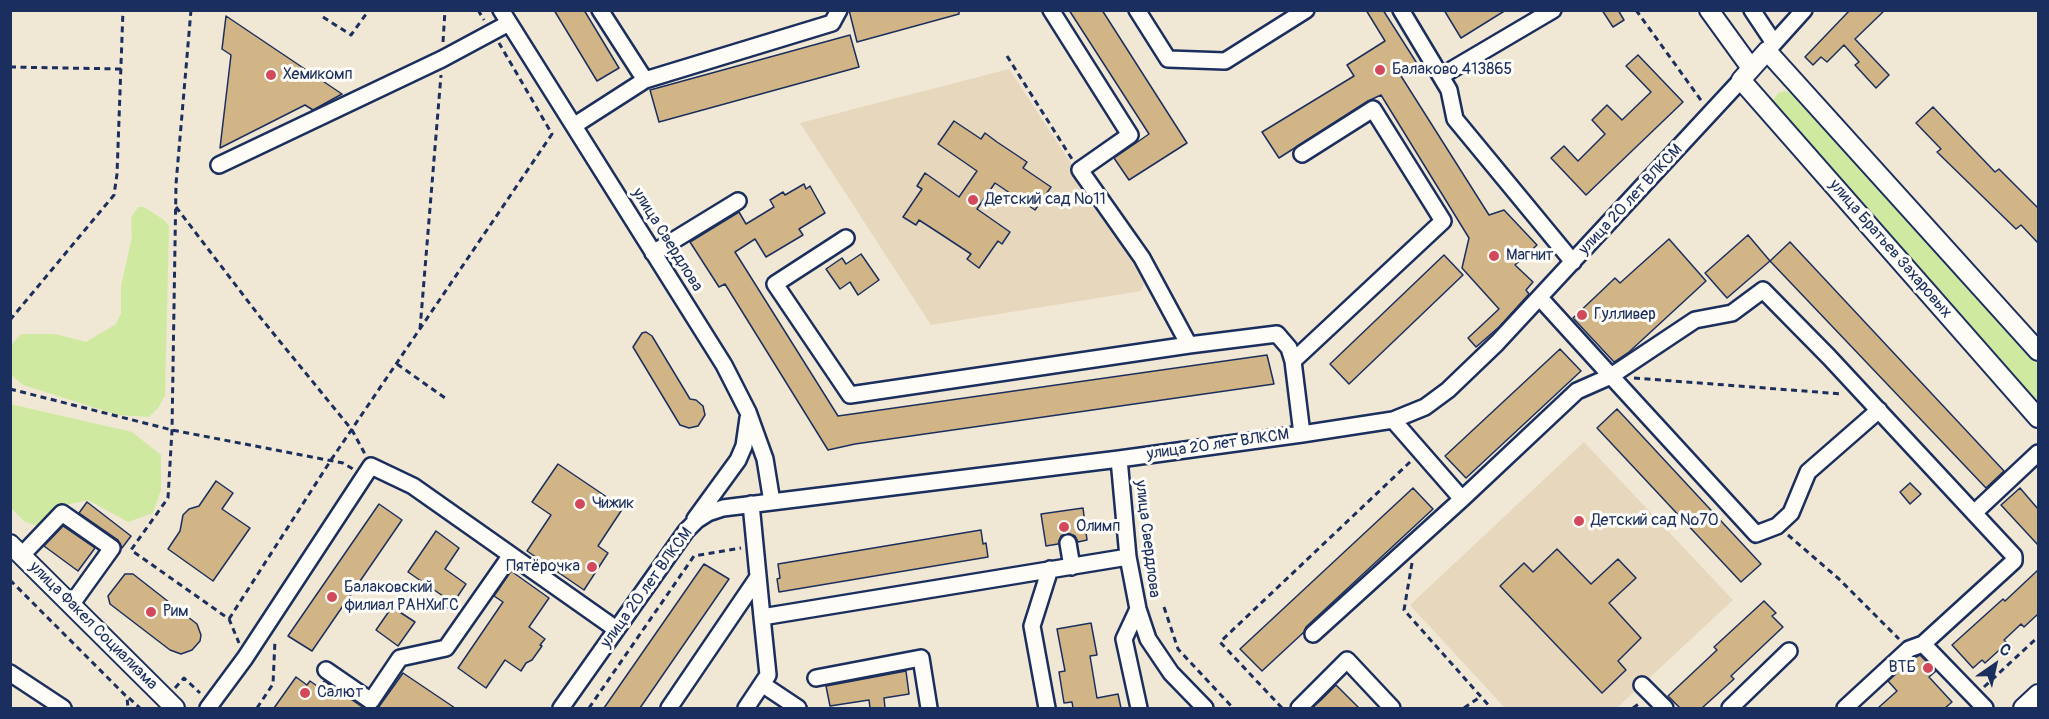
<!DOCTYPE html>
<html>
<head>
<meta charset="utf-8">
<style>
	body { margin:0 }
	#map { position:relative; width:2049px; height:719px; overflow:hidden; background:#f0e7d5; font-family:Pangolin,sans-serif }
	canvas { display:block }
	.frame { position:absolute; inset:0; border:12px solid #1b2f5e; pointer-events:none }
	.north { position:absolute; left:1965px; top:635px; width:60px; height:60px; -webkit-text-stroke:4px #fdfcf7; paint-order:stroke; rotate:34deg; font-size:16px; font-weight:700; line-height:24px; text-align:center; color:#1b2f5e }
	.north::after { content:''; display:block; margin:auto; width:21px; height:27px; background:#1b2f5e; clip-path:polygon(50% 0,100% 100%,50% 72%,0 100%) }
</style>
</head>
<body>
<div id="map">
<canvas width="2049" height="719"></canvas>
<div class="frame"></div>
<div class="north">С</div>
</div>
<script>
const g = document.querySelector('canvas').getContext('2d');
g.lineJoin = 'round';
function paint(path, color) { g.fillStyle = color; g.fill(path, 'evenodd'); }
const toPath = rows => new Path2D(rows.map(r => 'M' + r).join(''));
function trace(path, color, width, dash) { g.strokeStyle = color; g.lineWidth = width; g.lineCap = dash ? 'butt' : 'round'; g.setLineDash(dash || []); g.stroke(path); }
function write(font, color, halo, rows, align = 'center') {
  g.font = font + ' Pangolin,sans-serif'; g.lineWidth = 6; g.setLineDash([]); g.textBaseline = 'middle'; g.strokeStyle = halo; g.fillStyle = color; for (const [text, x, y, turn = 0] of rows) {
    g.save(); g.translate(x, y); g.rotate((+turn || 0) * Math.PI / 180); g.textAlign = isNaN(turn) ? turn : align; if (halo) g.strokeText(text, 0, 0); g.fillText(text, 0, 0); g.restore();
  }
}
paint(toPath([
	[1009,69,1146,277,1141,291,931,325,800,123],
	[1584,442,1733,600,1617,708,1505,708,1410,605]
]), '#e7d8bd');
paint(toPath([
	[1785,91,1796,95,2038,363,2038,407,1773,106,1774,99,1778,93],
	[138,207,144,207,164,220,169,226,165,396,158,408,149,417,118,415,23,385,10,374,11,345,21,334,55,334,86,342,116,324,121,313,121,286,132,237,131,218],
	[10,404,132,432,161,455,161,490,153,513,128,522,88,500,61,506,37,526,24,521,11,508]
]), '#cfeaa0');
const building = toPath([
	[554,10,584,10,619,68,597,81,554,10],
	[849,10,959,10,959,14,857,42,849,10],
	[1069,10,1102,10,1187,143,1129,180,1114,158,1149,134,1069,10],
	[1366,10,1383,10,1418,65,1401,76,1489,215,1504,210,1537,245,1515,265,1533,282,1526,290,1529,294,1499,327,1476,347,1468,338,1499,309,1462,268,1469,238,1381,95,1368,101,1279,158,1262,132,1354,76,1347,65,1385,41,1366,10],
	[1444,10,1506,10,1461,38,1444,10],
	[1602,10,1618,10,1624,20,1613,27,1602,10],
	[1850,10,1885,10,1855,39,1889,75,1876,88,1855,65,1859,62,1844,45,1827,62,1821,57,1813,65,1805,57,1850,10],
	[226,16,342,94,313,110,305,105,220,148,231,55,222,49,226,16],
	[850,35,859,67,659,122,650,90,850,35],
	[1638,55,1683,102,1586,195,1551,158,1564,146,1578,161,1605,134,1592,120,1607,105,1622,120,1651,92,1626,66,1638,55],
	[1933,107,1995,172,1999,169,2038,208,2038,243,2021,225,2016,229,1937,152,1941,149,1916,123,1933,107],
	[954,121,981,139,985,133,997,142,1027,162,1023,168,1051,187,1035,210,995,183,977,209,1010,232,1002,244,998,241,979,268,967,259,971,254,936,231,919,220,916,225,903,217,922,189,917,186,925,173,959,197,977,171,938,144,954,121],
	[804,184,806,189,810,186,825,213,799,229,803,235,766,257,755,239,735,252,838,416,1267,355,1274,384,855,444,828,450,725,284,719,287,690,242,739,212,746,224,774,207,770,200,783,192,785,195,804,184],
	[1748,235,1770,261,1727,298,1705,273,1748,235],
	[1669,239,1706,281,1629,352,1614,362,1573,318,1615,278,1620,283,1669,239],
	[1790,242,2004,471,1986,488,1770,261,1790,242],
	[861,254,879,280,858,295,850,282,840,289,826,269,842,258,846,264,861,254],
	[1444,255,1463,275,1349,384,1330,364,1444,255],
	[646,332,652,336,690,399,696,400,703,406,705,415,698,426,689,428,680,425,633,347,642,333,646,332],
	[1560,349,1581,371,1466,478,1445,456,1560,349],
	[1617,409,1761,564,1741,582,1597,428,1617,409],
	[558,464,623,508,598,546,608,553,584,590,527,551,551,515,532,502,558,464],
	[216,481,233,493,222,509,250,528,213,581,168,549,180,531,183,515,189,509,199,506,216,481],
	[1910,483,1921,494,1910,504,1900,492,1910,483],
	[1413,488,1433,509,1306,627,1304,632,1262,671,1240,649,1413,488],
	[2020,488,2038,509,2038,545,2001,505,2020,488],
	[87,502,131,536,122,548,118,540,79,513,87,502],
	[379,504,402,520,312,651,288,636,379,504],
	[1083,508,1087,540,1078,542,1075,536,1067,533,1061,536,1058,544,1046,546,1041,514,1083,508],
	[63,526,95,548,78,571,44,546,63,526],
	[981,530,983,544,986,543,988,557,779,592,777,579,780,578,778,564,981,530],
	[436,531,459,548,445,569,466,584,449,609,439,602,443,596,408,572,436,531],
	[1557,549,1591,584,1618,559,1636,578,1609,603,1641,638,1618,661,1626,670,1602,693,1500,586,1524,563,1533,572,1557,549],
	[704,564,729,579,640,708,604,708,704,564],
	[2038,570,2038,614,2024,627,2021,624,2004,640,2007,643,1985,663,1982,660,1973,668,1952,645,2003,599,2005,601,2038,570],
	[511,571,549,598,529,627,545,639,540,645,542,646,532,660,526,663,521,671,505,660,486,688,458,668,503,602,494,596,511,571],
	[125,574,133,574,197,624,201,635,200,641,192,650,181,654,170,650,110,604,108,596,125,574],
	[1764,601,1776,613,1772,616,1783,627,1731,676,1734,679,1702,708,1680,708,1668,696,1717,650,1714,647,1764,601],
	[392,607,415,622,398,646,376,630,392,607],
	[1091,623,1097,655,1090,656,1097,698,1118,694,1121,708,1073,708,1072,702,1064,703,1059,672,1065,671,1057,629,1091,623],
	[1920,655,1936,671,1929,677,1952,702,1945,708,1878,708,1897,691,1888,681,1914,658,1920,655],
	[906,671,909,694,884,698,885,708,870,708,869,700,830,706,826,686,906,671],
	[403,673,455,708,378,708,403,673],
	[296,677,307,685,310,681,320,688,324,681,364,708,274,708,296,677],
	[1336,685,1359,708,1312,708,1321,700,1336,685]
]);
paint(building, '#d1b586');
trace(building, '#1b2f5e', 1.5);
const minor = toPath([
	[501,10,724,365,748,412,765,459,772,502],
	[600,10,645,80],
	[1137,10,1168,59,1225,61,1306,10],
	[1401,10,1449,90,1455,119,1573,262],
	[1752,10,1774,43],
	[1767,51,1804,10],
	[1441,76,1553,10],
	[575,125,645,80,832,23,839,10],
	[219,165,442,59,509,23],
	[846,238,775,284,850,395,1189,345,1142,258,1080,170,1130,135,1051,10],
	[653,253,738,201],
	[1540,298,1611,376,1695,320,1732,313,1763,290,1829,357,2014,556,2014,561,1923,644,1909,649,1845,708],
	[1189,345,1277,334,1289,348,1293,361],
	[1393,420,1462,499],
	[1302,434,1293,361,1443,221,1373,109,1302,154],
	[1119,459,1128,557,1138,609,1148,639,1171,673,1205,708],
	[751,504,762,617,1128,557],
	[1974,513,2038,453],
	[695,519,738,460,744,446,748,418],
	[1068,543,1072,567],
	[22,555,62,513,112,548,71,605],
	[1138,609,1124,639,1139,708],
	[1313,634,1462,499,1577,391,1611,376,1756,534,1777,526,1791,513,1808,472,1879,410],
	[1923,644,1985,708],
	[326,670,371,701,400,658,446,648,511,555],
	[10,673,63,708],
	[816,678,921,658,929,708],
	[762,684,798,708],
	[1642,685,1665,708],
	[208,708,245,658,371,466,413,486,616,629],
	[561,708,686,531,697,520,708,513,723,508,1119,459,1302,434,1393,420,1425,407,1448,390,1497,343,1741,80],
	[669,708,758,577],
	[746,708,768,675,762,617],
	[1047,708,1032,626,1050,569],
	[1299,708,1347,660,1392,708],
	[1730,708,1789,651]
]);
const major = toPath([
	[1709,10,1751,68],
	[2038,351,1767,51,1741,80,2038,418],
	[10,544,175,708],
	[2023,708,2038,694]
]);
trace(minor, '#1b2f5e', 20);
trace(major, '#1b2f5e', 22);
trace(toPath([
	[191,10,176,184,172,430,168,498,131,550,229,619,239,643],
	[478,10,484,20],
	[1636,10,1703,103],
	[323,17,351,35,369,10],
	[443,42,445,10],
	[1007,56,1072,159],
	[10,67,121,69],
	[176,207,260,317,352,430,365,454],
	[10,320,114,195,117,174,123,10],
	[420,329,441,75],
	[397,364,445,398],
	[1634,378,1843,394],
	[10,389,172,430,343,463,353,469],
	[1788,535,1839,579,1899,639],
	[1412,563,1404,610,1491,708],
	[10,580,127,697,128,708],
	[1164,607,1178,649,1233,708],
	[229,619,331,460,552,134,499,43],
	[1984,687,2038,637],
	[175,688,184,678,200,693],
	[129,698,140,708],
	[257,708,273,684,275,640],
	[589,708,694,556,741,548],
	[1282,708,1220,642,1410,462],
	[1464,708,1480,697],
	[1633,708,1640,703]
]), '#1b2f5e', 3, [6, 4.5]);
trace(minor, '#fdfcf7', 15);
trace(major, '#fdfcf7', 18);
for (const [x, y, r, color] of [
	[1380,70,6,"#d1495b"],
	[271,75,6,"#d1495b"],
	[973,200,6,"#d1495b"],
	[1494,256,6,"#d1495b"],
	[1582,315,6,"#d1495b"],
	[580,504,6,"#d1495b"],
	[1579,521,6,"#d1495b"],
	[1064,527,6,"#d1495b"],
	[592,567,6,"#d1495b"],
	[332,597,6,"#d1495b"],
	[151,612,6,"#d1495b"],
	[1928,668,6,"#d1495b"],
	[305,693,6,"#d1495b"]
]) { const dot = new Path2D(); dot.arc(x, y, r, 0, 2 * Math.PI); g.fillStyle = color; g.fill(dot); trace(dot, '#fdfcf7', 2); }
write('16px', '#1b2f5e', '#fdfcf7', [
	["Балаково 413865",1392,70],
	["Хемикомп",283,75],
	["Детский сад №11",985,200],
	["Магнит",1506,256],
	["Гулливер",1594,315],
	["Чижик",592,504],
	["Детский сад №70",1591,521],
	["Олимп",1076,527],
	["Пятёрочка",580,567,"right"],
	["Балаковский",344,588],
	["филиал РАНХиГС",344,606],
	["Рим",163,612],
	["ВТБ",1916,668,"right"],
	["Салют",317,693]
], 'left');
write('16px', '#1b2f5e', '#fdfcf7', [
	["улица 20 лет ВЛКСМ",1631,200,-47],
	["улица Свердлова",667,240,58],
	["улица Братьев Захаровых",1890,249,49],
	["улица 20 лет ВЛКСМ",1218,445,-8],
	["улица Свердлова",1147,539,83],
	["улица 20 лет ВЛКСМ",647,588,-54],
	["улица Факел Социализма",93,626,45]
]);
</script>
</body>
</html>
